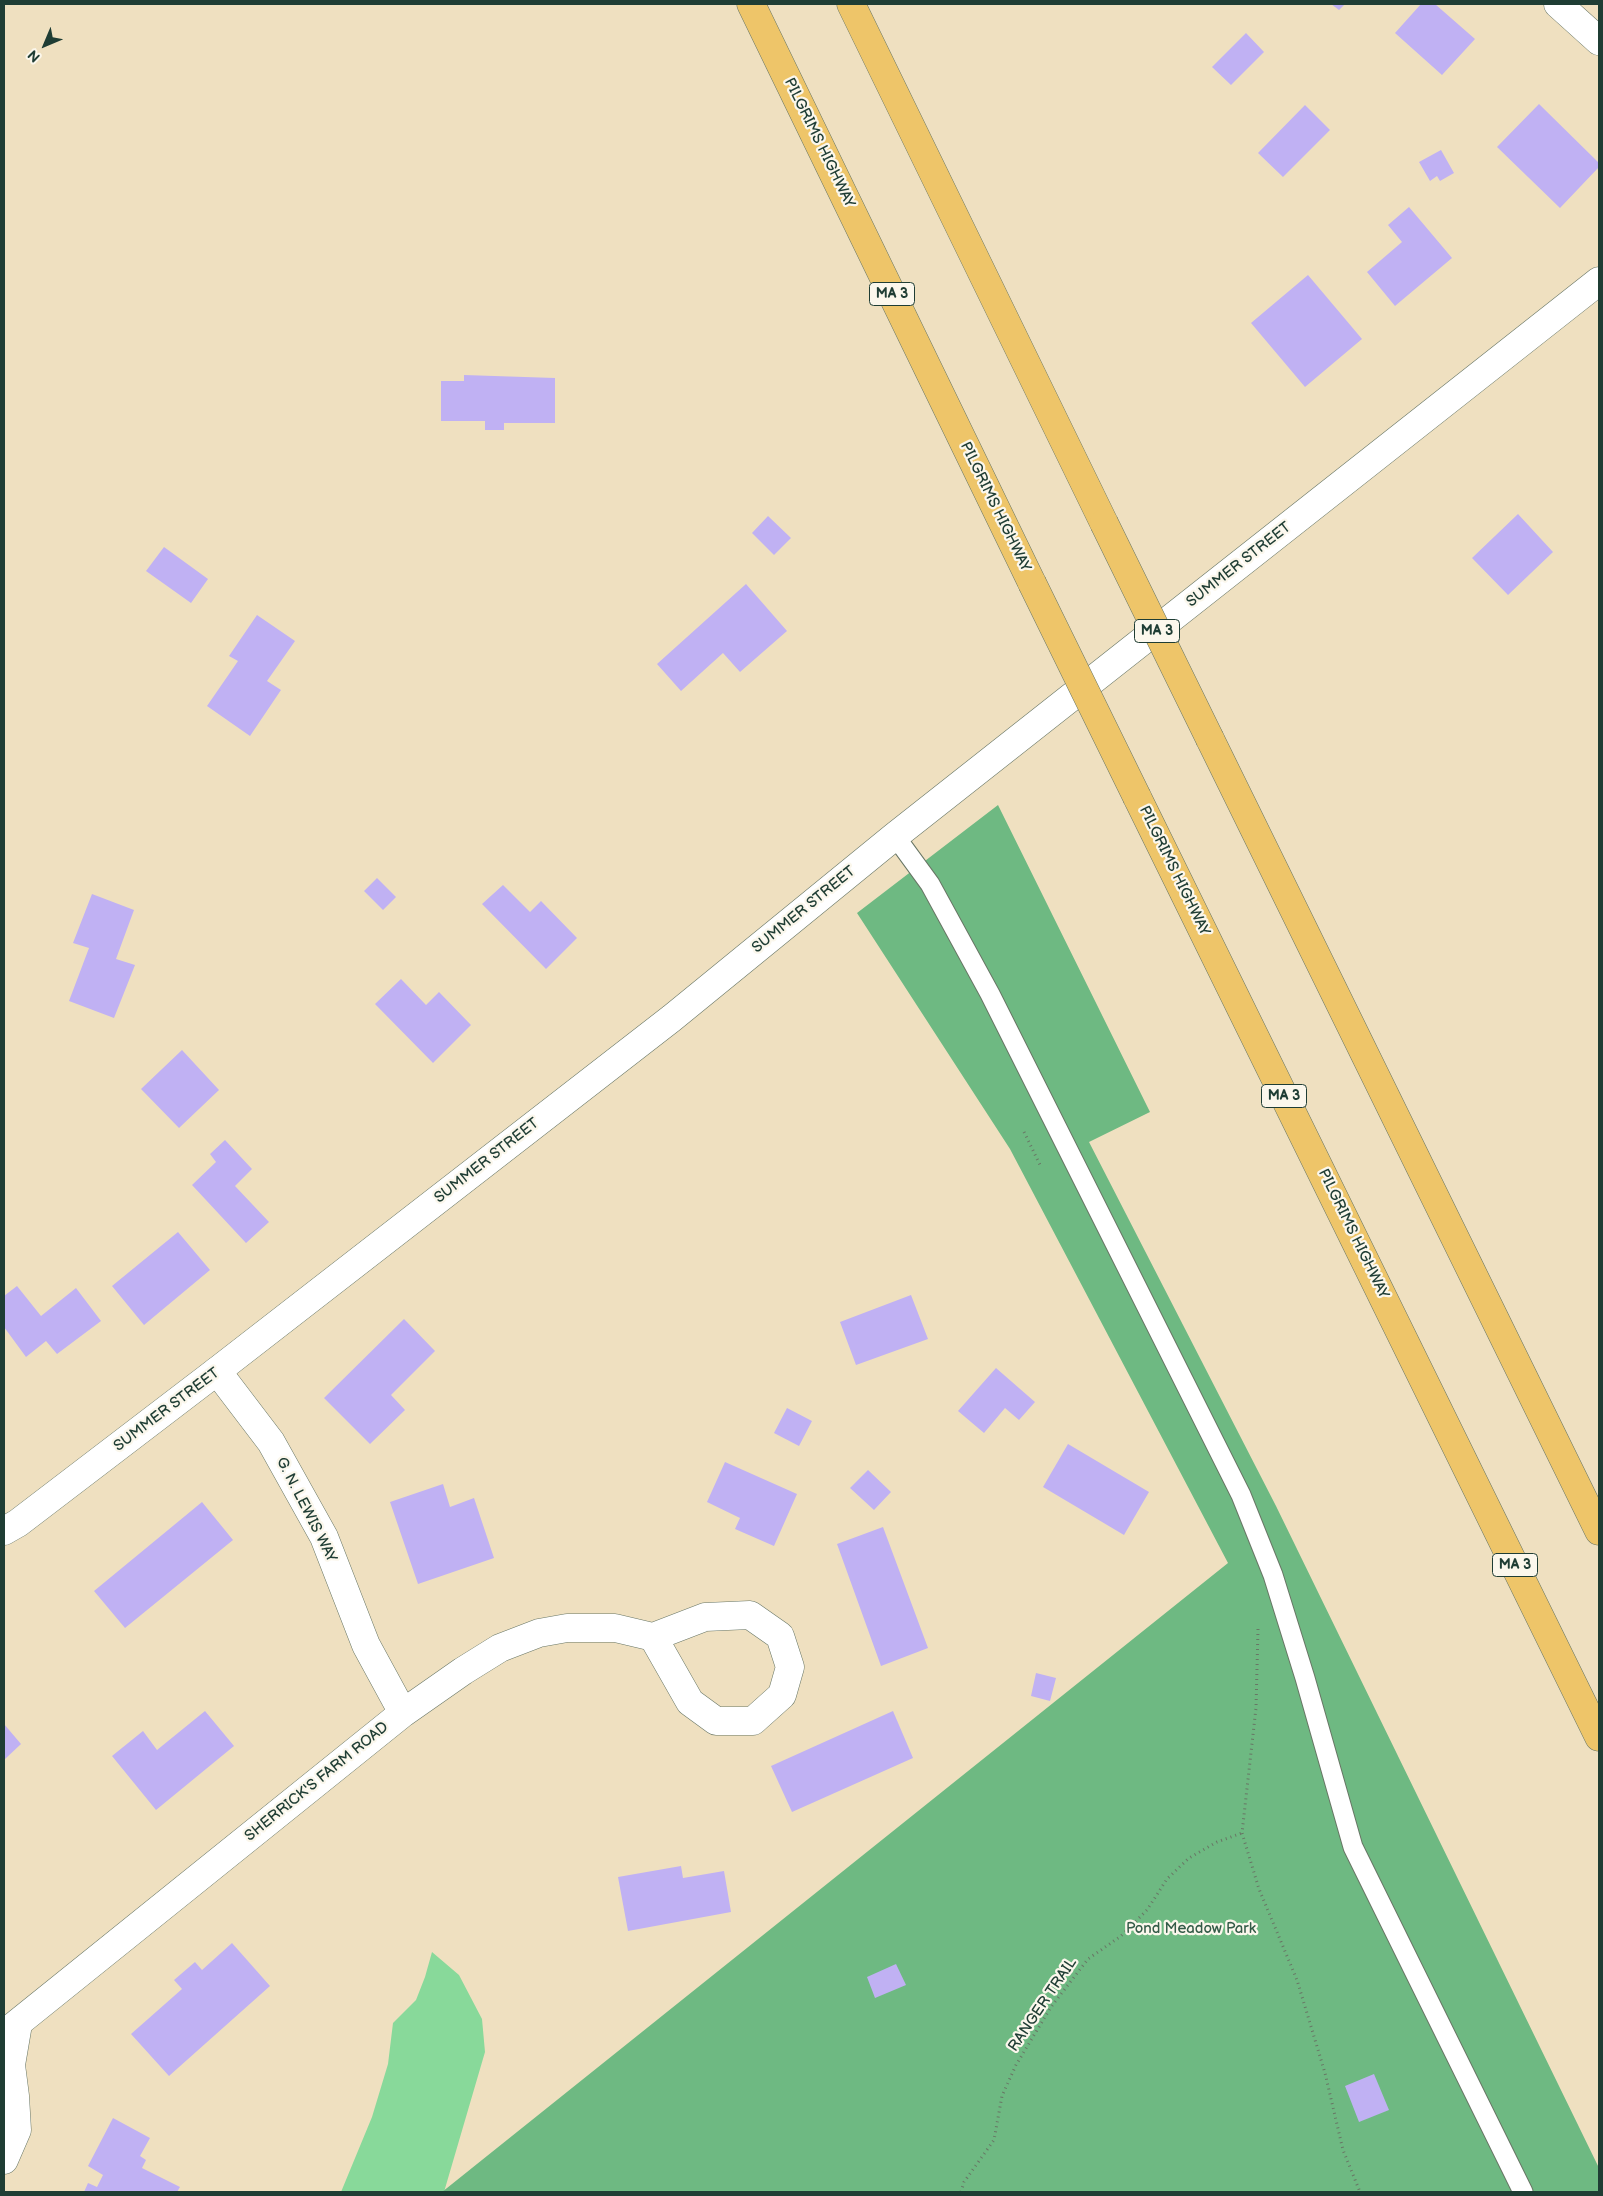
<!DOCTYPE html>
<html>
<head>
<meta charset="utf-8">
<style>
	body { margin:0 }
	#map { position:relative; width:1603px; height:2196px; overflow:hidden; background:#efe0c0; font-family:"Balsamiq Sans",sans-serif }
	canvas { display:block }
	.frame { position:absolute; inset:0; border:5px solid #1f3d34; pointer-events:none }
	.north { position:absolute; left:20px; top:20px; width:50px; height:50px; -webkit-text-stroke:4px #fbf7ec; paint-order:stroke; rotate:225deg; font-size:14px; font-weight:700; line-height:20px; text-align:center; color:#1f3d34 }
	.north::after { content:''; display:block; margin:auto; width:18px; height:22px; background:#1f3d34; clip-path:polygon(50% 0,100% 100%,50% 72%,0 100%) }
</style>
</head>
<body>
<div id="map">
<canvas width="1603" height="2196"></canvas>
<div class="frame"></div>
<div class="north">N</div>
</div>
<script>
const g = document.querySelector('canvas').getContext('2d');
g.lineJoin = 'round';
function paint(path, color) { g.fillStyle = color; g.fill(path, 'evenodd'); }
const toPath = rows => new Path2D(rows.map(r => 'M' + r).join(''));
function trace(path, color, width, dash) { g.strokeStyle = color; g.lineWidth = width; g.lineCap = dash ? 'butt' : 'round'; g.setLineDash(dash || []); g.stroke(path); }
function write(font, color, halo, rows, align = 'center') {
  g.font = font + ' "Balsamiq Sans",sans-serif'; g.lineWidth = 4.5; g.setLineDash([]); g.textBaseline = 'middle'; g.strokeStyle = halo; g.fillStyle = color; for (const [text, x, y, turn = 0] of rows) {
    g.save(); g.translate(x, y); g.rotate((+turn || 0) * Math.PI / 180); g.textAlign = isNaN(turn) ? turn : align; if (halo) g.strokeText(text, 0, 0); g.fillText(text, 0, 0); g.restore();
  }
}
paint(toPath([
	[432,1952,459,1975,482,2019,485,2052,444,2192,341,2192,372,2117,388,2064,393,2023,416,2000,425,1977]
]), '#88d99a');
paint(toPath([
	[998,805,1150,1112,1089,1142,1276,1506,1599,2168,1599,2192,442,2192,1228,1563,1010,1149,857,913]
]), '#6eb982');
paint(toPath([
	[1331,4,1345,4,1339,10],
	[1421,4,1435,4,1475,39,1442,75,1395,33],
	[1246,33,1264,52,1231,85,1212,67],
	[1539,104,1599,163,1599,167,1560,208,1497,147],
	[1305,105,1330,130,1283,177,1258,153],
	[1441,150,1454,173,1440,181,1437,176,1430,181,1419,162],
	[1409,207,1452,258,1395,306,1367,272,1402,242,1388,225],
	[1308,275,1362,339,1305,387,1251,323],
	[464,375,555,378,555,423,504,423,504,430,485,430,485,421,441,421,441,381,464,381],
	[1518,514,1553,552,1508,595,1472,558],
	[768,516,791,538,774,555,752,533],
	[164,547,208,579,191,603,146,571],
	[746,584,787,631,740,672,723,653,681,691,657,664],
	[257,615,295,641,267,681,281,690,250,736,207,706,238,661,229,656],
	[377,878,396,897,383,910,364,891],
	[503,885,530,912,541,901,577,938,546,969,482,904],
	[92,894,134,910,116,959,135,965,114,1018,69,1001,89,948,73,943],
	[401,979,426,1005,439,992,471,1025,433,1063,375,1004],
	[182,1050,219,1090,179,1128,141,1089],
	[225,1140,252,1169,235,1186,269,1222,246,1243,192,1185,216,1162,210,1154],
	[178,1232,210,1270,144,1325,112,1286],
	[17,1286,41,1316,76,1288,101,1321,57,1354,46,1341,26,1357,4,1327,4,1296],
	[911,1295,928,1339,856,1365,840,1322],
	[404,1319,435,1351,391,1395,405,1410,370,1444,324,1398],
	[996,1368,1035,1402,1019,1420,1005,1408,984,1433,958,1411],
	[787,1408,812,1421,799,1446,774,1433],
	[1068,1444,1149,1492,1124,1535,1043,1487],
	[725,1462,797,1494,774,1546,735,1529,740,1518,707,1502],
	[868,1470,891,1492,874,1510,850,1488],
	[443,1484,450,1507,474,1498,494,1558,418,1584,390,1502],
	[202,1502,233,1540,125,1628,94,1591],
	[883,1527,928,1648,881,1666,837,1544],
	[1036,1673,1056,1678,1050,1701,1031,1696],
	[205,1711,234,1746,156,1810,112,1756,143,1731,157,1750],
	[893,1711,913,1758,792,1812,771,1766],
	[4,1724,21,1744,4,1760],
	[681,1866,683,1878,724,1871,731,1912,628,1931,618,1877],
	[232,1943,270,1986,169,2076,131,2034,182,1989,174,1980,195,1962,202,1970],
	[896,1964,906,1985,875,1998,867,1977],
	[1374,2074,1389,2110,1359,2122,1345,2086],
	[113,2118,150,2138,140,2156,146,2160,142,2168,180,2187,177,2192,84,2192,88,2183,97,2187,103,2175,88,2166]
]), '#c0b1f3');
const service = toPath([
	[895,836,930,884,990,994,1241,1495,1273,1575,1305,1678,1353,1847,1523,2192]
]);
const minor = toPath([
	[1558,4,1599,41],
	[217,1371,271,1442,324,1537,366,1645,403,1713],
	[4,2034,403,1713,463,1671,500,1648,539,1633,567,1628,615,1628,653,1637,705,1617,750,1615,780,1636,790,1667,782,1695,753,1721,716,1721,690,1702,653,1637],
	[4,2160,17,2130,15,2096,11,2065,18,2024]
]);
const tertiary = toPath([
	[4,1531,18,1523,217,1371,672,1018,895,836,1599,281]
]);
const motorway = toPath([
	[751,4,1032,583],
	[851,4,1104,523],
	[1210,739,1599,1531],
	[1137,797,1599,1737]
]);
trace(service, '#687665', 21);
trace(minor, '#687665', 29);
trace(tertiary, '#687665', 29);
trace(motorway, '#687665', 29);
trace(toPath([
	[1024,1132,1041,1167],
	[1258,1629,1256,1708,1242,1833,1259,1889,1297,1980,1325,2073,1343,2150,1360,2192],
	[961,2192,964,2182,994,2140,1002,2096,1016,2065,1051,2007,1088,1959,1121,1936,1147,1910,1167,1879,1189,1858,1217,1842,1242,1833]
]), '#687665', 3, [1, 4]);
trace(service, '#fff', 19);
trace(minor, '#fff', 28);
trace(tertiary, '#fff', 28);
trace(motorway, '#eec569', 28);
const motorwayBridge = toPath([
	[1104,523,1210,739],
	[1032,583,1137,797]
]);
trace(motorwayBridge, '#687665', 29, []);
trace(motorwayBridge, '#eec569', 28);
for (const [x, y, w] of [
	[892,294,45],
	[1157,631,45],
	[1284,1096,45],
	[1515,1565,45]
]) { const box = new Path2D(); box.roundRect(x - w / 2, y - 11.5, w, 23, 4); g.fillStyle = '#fbf7ec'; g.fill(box); trace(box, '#1f3d34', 1); }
write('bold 14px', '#1f3d34', null, [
	["MA 3",892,294],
	["MA 3",1157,631],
	["MA 3",1284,1096],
	["MA 3",1515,1565]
]);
write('15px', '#1f3d34', '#fbf7ec', [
	["PILGRIMS HIGHWAY",819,143,64],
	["PILGRIMS HIGHWAY",995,507,64],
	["SUMMER STREET",1239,565,-38],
	["PILGRIMS HIGHWAY",1174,871,64],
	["SUMMER STREET",804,910,-39],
	["SUMMER STREET",487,1161,-38],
	["PILGRIMS HIGHWAY",1353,1234,64],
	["SUMMER STREET",167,1410,-37],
	["G. N. LEWIS WAY",306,1510,63],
	["SHERRICK'S FARM ROAD",317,1782,-39],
	["RANGER TRAIL",1043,2005,-56]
]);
write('15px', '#345c48', '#fbf7ec', [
	["Pond Meadow Park",1191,1929]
]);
</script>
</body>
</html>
